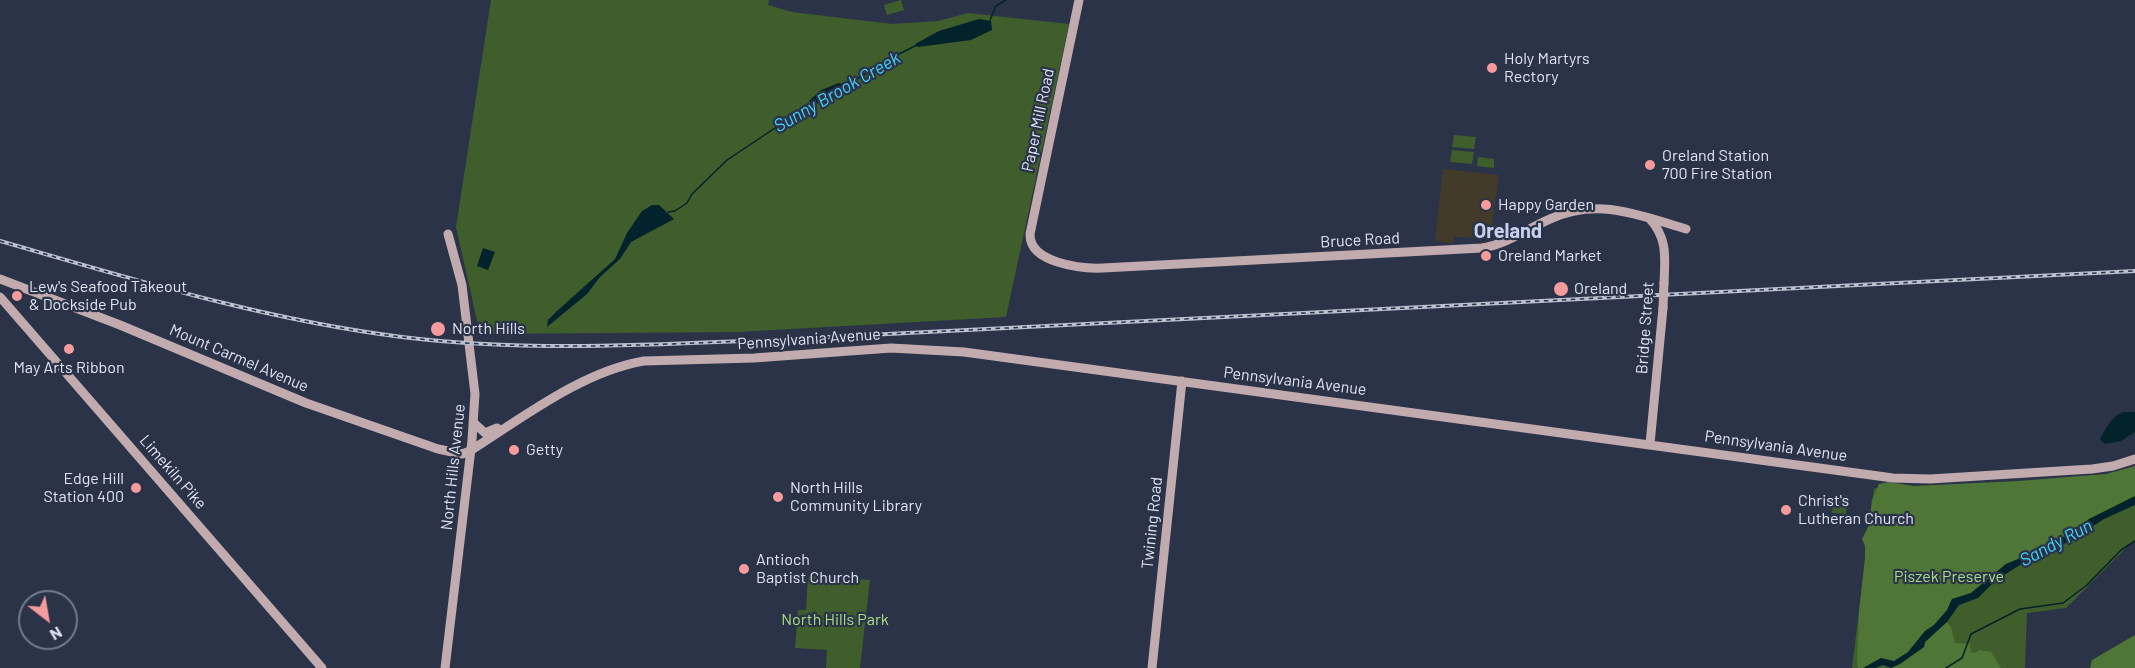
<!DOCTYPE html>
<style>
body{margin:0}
#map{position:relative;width:2135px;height:668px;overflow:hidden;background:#2b3349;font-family:Barlow,sans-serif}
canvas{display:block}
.north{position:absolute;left:18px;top:590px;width:60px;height:60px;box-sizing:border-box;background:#2b3349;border:2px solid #737a8d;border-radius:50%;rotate:149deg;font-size:16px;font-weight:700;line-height:24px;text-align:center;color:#dee4f2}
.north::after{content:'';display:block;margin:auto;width:21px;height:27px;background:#f59b9c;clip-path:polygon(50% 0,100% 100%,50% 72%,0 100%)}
</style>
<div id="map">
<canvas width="2135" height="668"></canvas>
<div class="north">N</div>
</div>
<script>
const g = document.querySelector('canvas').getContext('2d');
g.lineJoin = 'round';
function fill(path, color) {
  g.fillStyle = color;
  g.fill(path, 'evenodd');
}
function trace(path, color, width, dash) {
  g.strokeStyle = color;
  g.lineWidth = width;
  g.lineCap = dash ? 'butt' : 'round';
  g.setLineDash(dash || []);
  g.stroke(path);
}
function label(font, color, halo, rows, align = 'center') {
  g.font = font + ' Barlow,sans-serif';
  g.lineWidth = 4.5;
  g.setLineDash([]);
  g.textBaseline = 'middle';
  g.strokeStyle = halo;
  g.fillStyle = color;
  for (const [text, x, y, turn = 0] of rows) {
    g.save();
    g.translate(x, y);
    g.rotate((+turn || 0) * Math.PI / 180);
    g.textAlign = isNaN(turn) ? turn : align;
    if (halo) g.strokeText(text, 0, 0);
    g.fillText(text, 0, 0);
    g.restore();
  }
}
fill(new Path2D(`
 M1443,169l56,6 -9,63 -36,-1 -1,6 -18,-2z`), '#423b2a');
fill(new Path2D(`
 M491,0h278l-1,5 24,7 100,12 46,-3 30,-8 101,11 -63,293 -268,15 -258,2 -24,-107z
 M901,0l3,10 -17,5 -3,-10z
 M1454,135l22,2 -2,12 -22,-2z
 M1452,150l22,2 -2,12 -22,-2z
 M1478,157l16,2v9l-17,-2z
 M2135,469v73l-6,3 -63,63 -39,5 -2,55h-173l22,-180 18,2 200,-10z
 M1834,494l14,2 -2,18 -14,-1z
 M808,576l62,4 -10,88h-34l1,-18 -32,-2 3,-38h8z`), '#3f5e2b');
fill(new Path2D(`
 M2135,466v30l-46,23 -20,16 -23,9 -9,7 -31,13 -35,29 -19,6 -5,11 -13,15 -9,6 -17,21 -12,9h-6l-9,-3 -18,10h-4l-2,-3 2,-53 6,-54v-12l-3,-7 7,-14 3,-25 7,-16 9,-2 26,4 104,-5 88,-7z
 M1947,622l4,5 4,16 15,1 1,8 3,1 6,-3 11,2 10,16h-110l32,-20 2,-6z
 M2135,635v33h-45l2,-8z`), '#4f7636');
fill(new Path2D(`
 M979,19l12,2 1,9 -21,10 -53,7 -3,-3 24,-13z
 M839,83l7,2v3c-9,9 -21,15 -34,16l-3,-3 12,-11z
 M652,205h7l15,14 -43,23 -11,17 -20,18 -13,17 -40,33 1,-7 9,-9 58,-52 12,-26 15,-22z
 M483,248l12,4 -7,18 -11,-4z
 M2123,412h12v20l-14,9 -16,3 -5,-5c6,-11 12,-23 23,-27z
 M2135,496v9l-31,14 -31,20 -33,18 -20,8 -24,15 -18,18 -19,7 -12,17 -22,20 -1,5 -24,17 -9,4 -8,-3 -8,3h-12l18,-10 13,3 14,-9 17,-21 9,-6 13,-15 5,-11 19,-6 35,-29 31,-13 13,-9 19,-7 20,-16z`), '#02232c');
trace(new Path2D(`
 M990,20l6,-14 10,-6
 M846,86l41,-26 30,-15
 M668,212l7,-1 12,-8 5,-9 35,-34 84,-56
 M1946,668l16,-10 9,-24 49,-25 43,-6 24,-18 34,-35 14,-9`), '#02232c', 1.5);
trace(new Path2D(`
 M1079,0l-49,234c-1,29 52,35 73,34l379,-20c25,-4 45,-19 68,-29 48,-22 89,-4 136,10
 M1649,218c19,20 16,40 15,65
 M0,279l120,46 186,78 132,46 24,5 8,-3c52,-33 113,-80 174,-90l110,-3 137,-10 73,4 929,126 37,1 162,-10 21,-3 22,-7
 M0,297l322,371
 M474,423l11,10 12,-5
 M1650,444l13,-136
 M445,668l27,-228 3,-46 -13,-109 -14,-51
 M1152,668l30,-287`), '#c2abae', 9);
const rail = new Path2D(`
 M0,241c132,38 265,79 402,96 122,15 244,8 367,3l1366,-69`);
trace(rail, '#bac1d0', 4);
trace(rail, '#2b3349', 1.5, [4.5]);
trace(new Path2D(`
 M1663,308l1,-25`), '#c2abae', 9);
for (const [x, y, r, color] of [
 [1492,68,6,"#f59b9c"],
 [1650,165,6,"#f59b9c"],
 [1486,205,6,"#f59b9c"],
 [1486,256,6,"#f59b9c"],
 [1561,289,8,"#f59b9c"],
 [17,296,6,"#f59b9c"],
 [438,329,8,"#f59b9c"],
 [69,349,6,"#f59b9c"],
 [514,450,6,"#f59b9c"],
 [136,488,6,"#f59b9c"],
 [778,497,6,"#f59b9c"],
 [1786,510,6,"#f59b9c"],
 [744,569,6,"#f59b9c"]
]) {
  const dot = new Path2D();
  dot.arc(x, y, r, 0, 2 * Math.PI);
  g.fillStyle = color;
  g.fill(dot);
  trace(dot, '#2b3349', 2);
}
label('16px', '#dee4f2', '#2b3349', [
 ["Holy Martyrs",1504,59],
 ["Rectory",1504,77],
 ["Oreland Station",1662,156],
 ["700 Fire Station",1662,174],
 ["Happy Garden",1498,205],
 ["Oreland Market",1498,256],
 ["Lew's Seafood Takeout",29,287],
 ["& Dockside Pub",29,305],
 ["Oreland",1574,289],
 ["North Hills",452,329],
 ["May Arts Ribbon",69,368,"center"],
 ["Getty",526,450],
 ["Edge Hill",124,479,"right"],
 ["Station 400",124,497,"right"],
 ["North Hills",790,488],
 ["Community Library",790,506],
 ["Christ's",1798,501],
 ["Lutheran Church",1798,519],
 ["Antioch",756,560],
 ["Baptist Church",756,578]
], 'left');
label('16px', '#dee4f2', '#2b3349', [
 ["Paper Mill Road",1038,120,-78],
 ["Bruce Road",1360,240,-3],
 ["Bridge Street",1645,328,-86],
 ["Pennsylvania Avenue",809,339,-4],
 ["Mount Carmel Avenue",239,358,23],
 ["Pennsylvania Avenue",1295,381,7],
 ["Pennsylvania Avenue",1776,446,8],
 ["North Hills Avenue",453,467,-84],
 ["Limekiln Pike",173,472,49],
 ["Twining Road",1152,523,-84]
]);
label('16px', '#a7df84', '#2b3349', [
 ["Piszek Preserve",1949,577],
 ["North Hills Park",835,620]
]);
label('italic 18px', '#40d4fc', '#2b3349', [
 ["Sunny Brook Creek",837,92,-30],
 ["Sandy Run",2056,543,-28]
]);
label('bold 20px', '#c7d1ed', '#2b3349', [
 ["Oreland",1508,231]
]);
</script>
